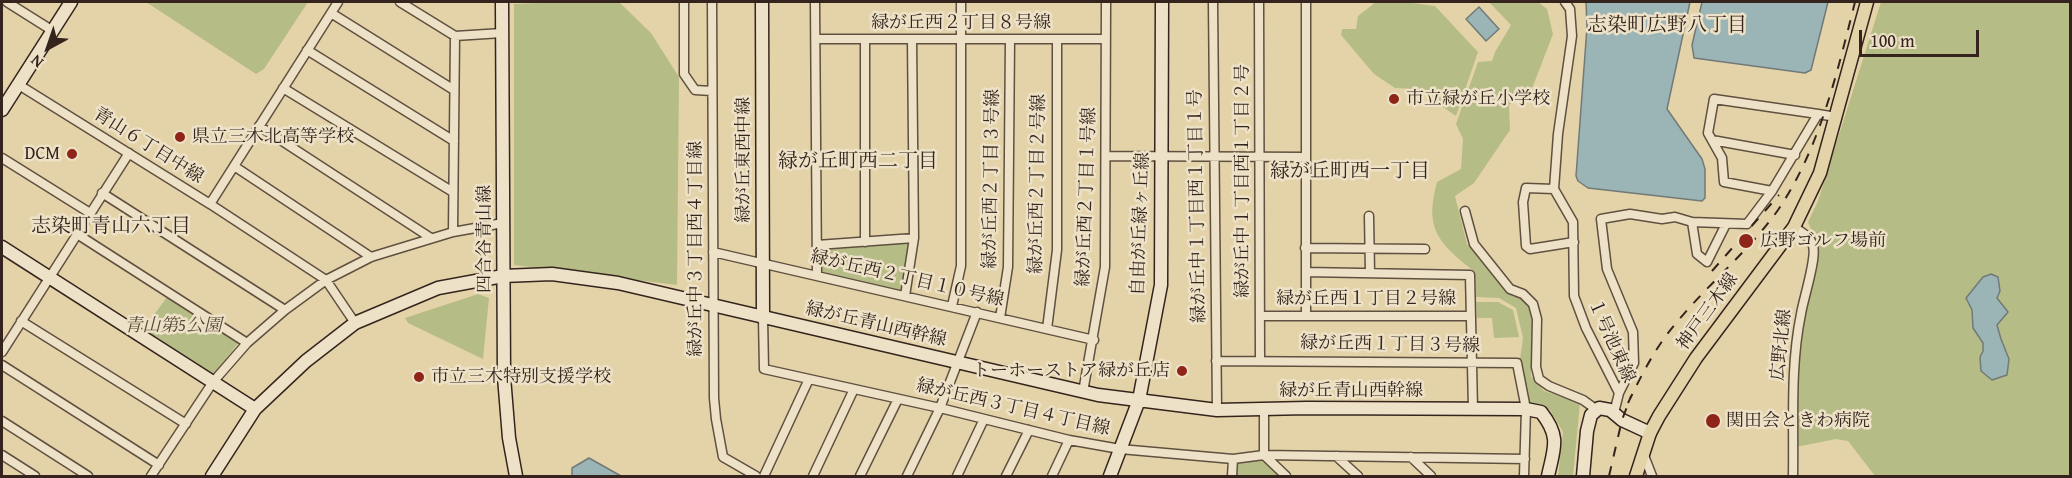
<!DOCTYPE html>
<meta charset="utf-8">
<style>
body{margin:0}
#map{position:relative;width:2072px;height:478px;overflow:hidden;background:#e4d3a9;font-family:"Gentium Book Plus",serif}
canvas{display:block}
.frame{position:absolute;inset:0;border:3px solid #34241d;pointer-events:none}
.north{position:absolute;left:18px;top:18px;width:60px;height:60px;-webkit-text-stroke:4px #ede2c7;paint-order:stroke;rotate:220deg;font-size:16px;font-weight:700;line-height:24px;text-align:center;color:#34241d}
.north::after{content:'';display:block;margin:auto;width:21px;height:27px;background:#34241d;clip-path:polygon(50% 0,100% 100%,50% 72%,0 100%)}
.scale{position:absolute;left:1859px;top:30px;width:120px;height:27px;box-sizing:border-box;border:3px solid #34241d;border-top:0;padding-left:8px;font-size:18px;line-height:21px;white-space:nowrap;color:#34241d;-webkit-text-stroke:4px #ede2c7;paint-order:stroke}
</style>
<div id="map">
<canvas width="2072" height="478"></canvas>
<div class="frame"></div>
<div class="north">N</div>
<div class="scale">100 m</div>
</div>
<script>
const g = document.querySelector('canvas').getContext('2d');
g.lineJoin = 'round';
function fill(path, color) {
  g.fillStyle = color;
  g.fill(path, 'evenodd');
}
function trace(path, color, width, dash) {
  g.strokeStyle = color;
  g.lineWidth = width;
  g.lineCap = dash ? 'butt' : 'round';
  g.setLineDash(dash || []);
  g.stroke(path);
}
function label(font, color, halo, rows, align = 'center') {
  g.font = font + ' "Gentium Book Plus","Noto Serif JP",serif';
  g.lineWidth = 5;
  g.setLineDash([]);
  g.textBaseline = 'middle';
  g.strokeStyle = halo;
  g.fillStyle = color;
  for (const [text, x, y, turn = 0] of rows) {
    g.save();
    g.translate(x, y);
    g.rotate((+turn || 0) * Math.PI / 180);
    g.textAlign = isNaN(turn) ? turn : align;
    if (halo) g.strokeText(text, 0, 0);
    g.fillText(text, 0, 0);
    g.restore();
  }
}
fill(new Path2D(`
 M146,2h162l-44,67 -8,5z
 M565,2h54l32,31 28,44 -2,208 -163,-20v-261z
 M1376,2h28l31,4 43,46 -22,64 -39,-27 -22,-1 -21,-14 -33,-39 1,-6h14l2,-13z
 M1489,2h49l9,7 6,25 -20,52 -24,19 1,25 -36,53 -19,13 12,48 39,48 17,8 6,8 4,18 -2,50 13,15 36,12 -7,73h-15l5,-44 -13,-22 -20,-4 -10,-47 3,-21 -7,-30 -17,-10 -23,-1 -1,-25c-37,-29 -51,-43 -38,-90l24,-13 2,-30 -7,-15 22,-62 14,-1 3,-9 16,-27z
 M1881,2h189v474h-195l-27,-35 -12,-2 -40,8 1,-92 21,-108 -10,-25 10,-21z
 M906,241l4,3 -6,45 -3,2 -79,-18 -1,-2 -2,-22z
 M478,294l11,4 -6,61 -75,-36 -3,-5z
 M167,297l71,46 -26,34 -70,-46z
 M1476,302h22l15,8 6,27 -25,1 -2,-20h-15z
 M1264,455l22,21h-54l1,-17z`), '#b6bc86');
const water = new Path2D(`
 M1586,2h104l-23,107 35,50 3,10v29l-3,3 -114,-13 -10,-7 -2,-5 11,-149z
 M1702,2h126l-17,68 -6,3 -111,-15 -2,-13z
 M1479,7l20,22 -13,12 -20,-22z
 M1991,274l7,3 2,14 -3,7 11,14 -11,13 4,14 8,20 -2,16 -15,5 -11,-9 -1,-14 3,-6v-8l-10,-15 -1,-18 -6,-12 17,-21z
 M589,458l32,18h-49v-8z`);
fill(water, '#9bb4b5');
trace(water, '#727a78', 1.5);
const street = new Path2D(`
 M7,2l46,29
 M400,2l55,34 47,-3
 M684,2v72l11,16 17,1
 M712,2l2,396 2,21 7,38 33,19
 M815,2l2,273
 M1213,2l4,408
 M1259,2l1,358
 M1306,2v313
 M1565,2l5,7 2,27 -14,98 -4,55 19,33 1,74 12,32 33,65 -5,20
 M331,13l123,77
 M816,39h290
 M307,50l147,91
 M19,85l191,119 128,-202
 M283,88l170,104
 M259,126l172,112
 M1712,140l83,15
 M1106,156l199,1
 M2,158l88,55
 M234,166l137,91
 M1554,189l-28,-1 -3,14 3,44 4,3 44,-7
 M1772,191l-48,-9 -2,-24 -14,-25 6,-34 104,15
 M102,193l183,117
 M210,204l116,76 29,43
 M1465,211l9,33 36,45 13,5 10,10 4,15 -1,48 3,12 10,7 34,14 14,10
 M1369,216l1,57
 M1692,222l5,32 10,8 19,-38
 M453,232l2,-196
 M77,234l170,109
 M865,242v-203
 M817,245l97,-7
 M1305,248l120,1
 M713,252l381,88
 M1306,272l164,3 3,134
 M905,296l9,-58 -2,-199
 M952,306l9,-40v-264
 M1260,316h211
 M763,318l1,51 176,39 129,32 51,9 113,10 31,-4 261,4
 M1000,318l8,-51 2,-228
 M21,321l165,103
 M1047,329l10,-79v-211
 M2,352l127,-199
 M1216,361l301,2 9,46 -2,67
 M2,365l157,100
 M1083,392l22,-125 1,-265
 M1619,393l15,-30 -1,-31 -26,-63 -6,-50 29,-5 32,5 13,-2 17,5 55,2 25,-33 46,-77 18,3
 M1264,409v46l22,21
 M2,421l86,55
 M1643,453l9,23
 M2,455l33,21
 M1336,456l22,20
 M1411,457l20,19
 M151,476l62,-94 34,-39 38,-33 41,-30 45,-23 82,-25 50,-9
 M764,476l45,-97
 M813,476l41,-87
 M860,476l38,-77
 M907,476l33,-68 37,-96
 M957,476l27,-57
 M1006,476l23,-46
 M1052,476l17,-36
 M1232,476l1,-17
 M1793,476c1,-53 -3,-109 8,-162 2,-14 16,-56 12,-68 -2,-9 -12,-14 -19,-19`);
const secondary = new Path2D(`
 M502,2l2,375 5,61 7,38
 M762,2l1,316
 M2,110l69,-108
 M2,247l253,162
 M212,476l43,-67 51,-48 49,-38 83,-35 65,-12 49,-2 66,9 480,112 119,15 90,-2 219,1 15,3c20,25 13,36 7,64
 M1110,476l29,-76 22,-115 1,-283
 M1583,476l4,-45 4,-16 8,-7 11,2 12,10 28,13`);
const primary = new Path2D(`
 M1636,476l14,-43 9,-17 37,-58 98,-131 26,-54 47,-171`);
trace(street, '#605040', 11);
trace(secondary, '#34241d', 15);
trace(primary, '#34241d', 15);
trace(street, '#ede2c7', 8);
trace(secondary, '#ede2c7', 12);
trace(primary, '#e4d3a9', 12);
trace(new Path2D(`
 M1712,271l67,-76
 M1628,403c14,-29 28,-57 49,-81 32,-39 72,-71 101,-112 42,-62 59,-137 77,-208
 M1609,476l13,-56 9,-24`), '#34241d', 2, [10, 10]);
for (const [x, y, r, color] of [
 [1394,99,6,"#8f2418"],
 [180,137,6,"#8f2418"],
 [72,154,6,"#8f2418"],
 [1746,241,8,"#8f2418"],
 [1182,371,6,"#8f2418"],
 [419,377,6,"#8f2418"],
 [1713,421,8,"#8f2418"]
]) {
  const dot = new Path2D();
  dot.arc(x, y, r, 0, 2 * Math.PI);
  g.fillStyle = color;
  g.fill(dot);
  trace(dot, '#ede2c7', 2);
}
label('18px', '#34241d', '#ede2c7', [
 ["緑が丘西２丁目８号線",961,23],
 ["青山６丁目中線",148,146,32],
 ["緑が丘東西中線",744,160,-90],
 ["緑が丘西２丁目３号線",992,179,-89],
 ["緑が丘中１丁目西１丁目２号",1243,181,-90],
 ["緑が丘西２丁目２号線",1038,184,-89],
 ["緑が丘西２丁目１号線",1087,197,-88],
 ["緑が丘中１丁目西１丁目１号",1198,206,-91],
 ["自由が丘緑ヶ丘線",1141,224,-88],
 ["四合谷青山線",485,239,-90],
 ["緑が丘中３丁目西４丁目線",696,249,-90],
 ["緑が丘西２丁目１０号線",907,279,13],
 ["緑が丘西１丁目２号線",1366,299],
 ["神戸三木線",1708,312,-54],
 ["緑が丘青山西幹線",876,325,13],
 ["１号池東線",1611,341,66],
 ["緑が丘西１丁目３号線",1390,345,1],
 ["広野北線",1782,345,-84],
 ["緑が丘青山西幹線",1351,391],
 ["緑が丘西３丁目４丁目線",1013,408,13]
]);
label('18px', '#34241d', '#ede2c7', [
 ["市立緑が丘小学校",1406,99],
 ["県立三木北高等学校",192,137],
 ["DCM",60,154,"right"],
 ["広野ゴルフ場前",1760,241],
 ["トーホーストア緑が丘店",1170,371,"right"],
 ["市立三木特別支援学校",431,377],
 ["関田会ときわ病院",1726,421]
], 'left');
label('italic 18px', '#544a37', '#ede2c7', [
 ["青山第5公園",173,326]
]);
label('20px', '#34241d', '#ede2c7', [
 ["志染町広野八丁目",1667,26],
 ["緑が丘町西二丁目",858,162],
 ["緑が丘町西一丁目",1350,172],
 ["志染町青山六丁目",111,227]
]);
</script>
